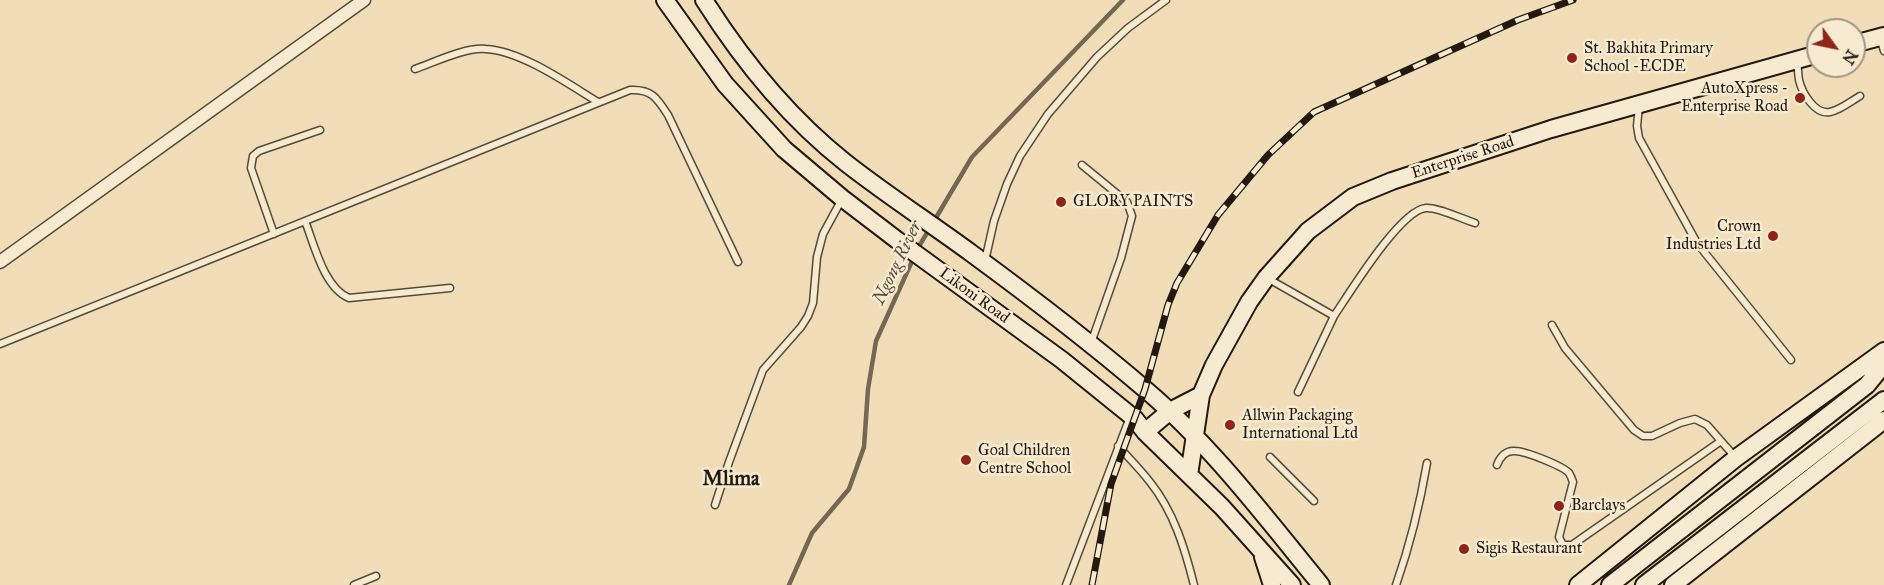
<!DOCTYPE html>
<style>
body{margin:0}
#map{position:relative;width:1884px;height:585px;overflow:hidden;background:#f1deb8;font-family:"IM FELL Great Primer",serif}
canvas{display:block}
.north{position:absolute;left:1806px;top:18px;width:60px;height:60px;box-sizing:border-box;background:#f6ead1;border:2px solid #a19784;border-radius:50%;rotate:123deg;font-size:16px;font-weight:700;line-height:24px;text-align:center;color:#221a10}
.north::after{content:'';display:block;margin:auto;width:21px;height:27px;background:#8f2418;clip-path:polygon(50% 0,100% 100%,50% 72%,0 100%)}
</style>
<div id="map">
<canvas width="1884" height="585"></canvas>
<div class="north">N</div>
</div>
<script>
const g = document.querySelector('canvas').getContext('2d');
g.lineJoin = 'round';
function trace(path, color, width, dash) {
  g.strokeStyle = color;
  g.lineWidth = width;
  g.lineCap = dash ? 'butt' : 'round';
  g.setLineDash(dash || []);
  g.stroke(path);
}
function label(font, color, halo, rows, align = 'center') {
  g.font = font + ' "IM FELL Great Primer",serif';
  g.lineWidth = 5;
  g.setLineDash([]);
  g.textBaseline = 'middle';
  g.strokeStyle = halo;
  g.fillStyle = color;
  for (const [text, x, y, turn = 0] of rows) {
    g.save();
    g.translate(x, y);
    g.rotate((+turn || 0) * Math.PI / 180);
    g.textAlign = isNaN(turn) ? turn : align;
    if (halo) g.strokeText(text, 0, 0);
    g.fillText(text, 0, 0);
    g.restore();
  }
}
trace(new Path2D(`
 M789,585l23,-52 37,-44 15,-42 4,-58 8,-48 42,-93 54,-91 151,-157`), '#746753', 4.5);
const service = new Path2D(`
 M1880,37l4,14
 M1797,61c1,6 1,13 2,19 3,13 16,35 31,32 11,-2 21,-11 30,-16
 M415,69c20,-7 50,-22 71,-20 36,2 82,35 112,53
 M1639,106l-2,20 2,12 58,105 94,117
 M1082,165l45,37 5,14 -11,42 -30,85
 M305,221c9,23 19,67 44,77l101,-10
 M274,234l-23,-66 2,-12 6,-5 61,-21
 M985,261l9,-40 13,-37 13,-28 28,-42 49,-57 31,-29 38,-28
 M1267,278l67,38c15,-22 66,-106 92,-108 12,-1 36,11 49,15
 M1552,325l13,23 69,82 9,6h9l28,-13 15,-4 12,6 29,33
 M0,344l630,-254c22,-1 27,8 38,25l70,147
 M1298,392l36,-76
 M1118,446c11,12 22,23 32,36 24,30 35,67 44,103
 M1270,457l44,44
 M1497,465c3,-8 9,-15 18,-14 10,0 48,15 54,22 2,3 3,6 4,9l-14,55 4,8h9l149,-104
 M715,505l14,-43 34,-92 38,-43 7,-11 5,-13 4,-46 6,-23 19,-35
 M354,585l22,-9
 M1066,585l64,-168
 M1396,585c14,-40 24,-81 31,-122`);
const minor = new Path2D(`
 M0,262l364,-262`);
const secondary = new Path2D(`
 M665,0l60,84 59,65 58,49 55,42 165,120 73,59 10,13 77,75 70,78
 M704,0c38,60 86,119 142,163 41,32 84,60 125,90 60,44 119,89 175,137 66,56 120,128 175,195
 M1854,44l30,-8
 M1201,395l13,-30 35,-63 17,-24 42,-47 45,-34 39,-16 159,-52 267,-75
 M1145,432l25,-21 31,-16 -12,80
 M1263,557l9,28
 M1578,585l158,-127 148,-107
 M1610,585l257,-200 17,-21
 M1644,585l240,-185
 M1673,585l211,-165`);
trace(service, '#564b3a', 9);
trace(minor, '#564b3a', 15);
trace(secondary, '#221a10', 20);
trace(service, '#f6ead1', 6);
trace(minor, '#f6ead1', 12);
trace(secondary, '#f6ead1', 16);
const rail = new Path2D(`
 M1092,585l19,-101 34,-95 23,-84 9,-22 41,-68 50,-60 46,-43 204,-92 55,-20`);
trace(rail, '#221a10', 7);
trace(rail, '#f6ead1', 4.5, [14]);
for (const [x, y, r, color] of [
 [1572,58,6,"#8f2418"],
 [1800,98,6,"#8f2418"],
 [1061,202,6,"#8f2418"],
 [1773,236,6,"#8f2418"],
 [1230,425,6,"#8f2418"],
 [966,460,6,"#8f2418"],
 [1559,506,6,"#8f2418"],
 [1464,549,6,"#8f2418"]
]) {
  const dot = new Path2D();
  dot.arc(x, y, r, 0, 2 * Math.PI);
  g.fillStyle = color;
  g.fill(dot);
  trace(dot, '#f6ead1', 2);
}
label('16px', '#221a10', '#f6ead1', [
 ["St. Bakhita Primary",1584,49],
 ["School -ECDE",1584,67],
 ["AutoXpress -",1788,89,"right"],
 ["Enterprise Road",1788,107,"right"],
 ["GLORY PAINTS",1073,202],
 ["Crown",1761,227,"right"],
 ["Industries Ltd",1761,245,"right"],
 ["Allwin Packaging",1242,416],
 ["International Ltd",1242,434],
 ["Goal Children",978,451],
 ["Centre School",978,469],
 ["Barclays",1571,506],
 ["Sigis Restaurant",1476,549]
], 'left');
label('16px', '#221a10', '#f6ead1', [
 ["Enterprise Road",1463,158,-18],
 ["Likoni Road",974,296,36]
]);
label('italic 18px', '#594e3c', '#f6ead1', [
 ["Ngong River",898,263,-64]
]);
label('bold 20px', '#221a10', '#f6ead1', [
 ["Mlima",731,480]
]);
</script>
